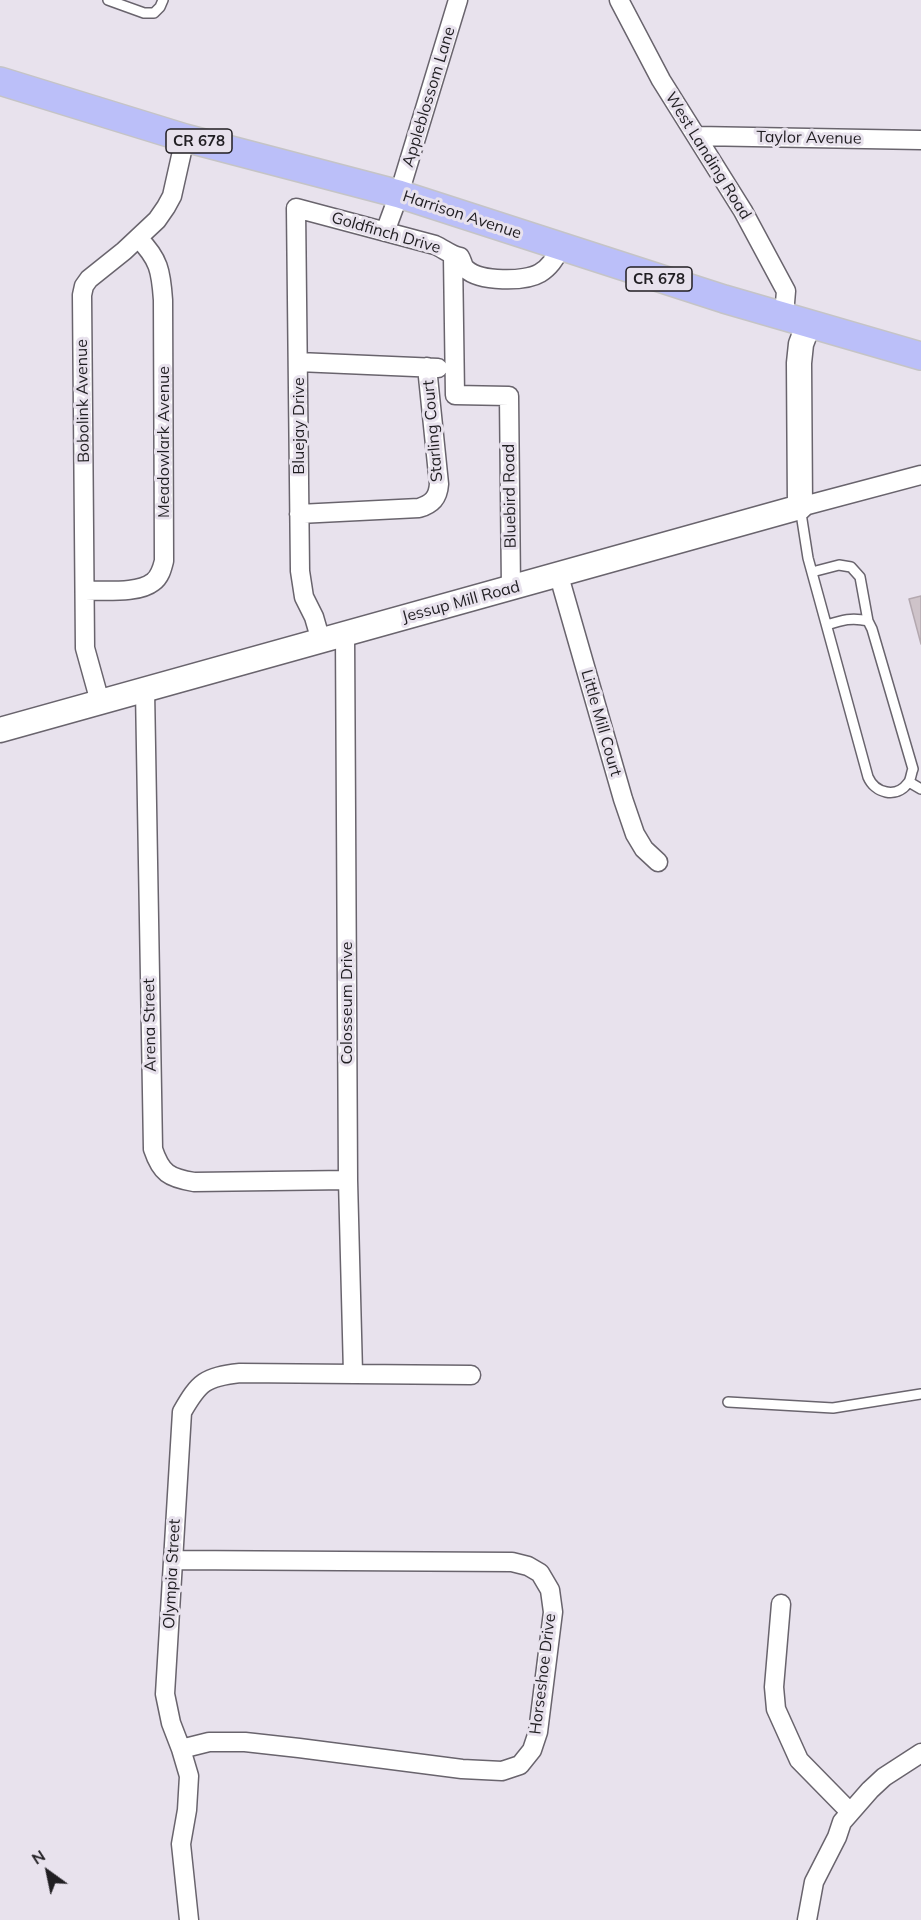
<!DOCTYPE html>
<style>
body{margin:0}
#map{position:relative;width:921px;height:1920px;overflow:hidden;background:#e8e2ed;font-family:Mulish,sans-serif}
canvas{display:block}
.north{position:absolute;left:18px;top:1842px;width:60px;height:60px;-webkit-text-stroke:4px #e8e2ed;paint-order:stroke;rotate:327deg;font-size:16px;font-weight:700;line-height:24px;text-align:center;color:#201e22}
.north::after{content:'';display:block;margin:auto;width:21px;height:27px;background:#201e22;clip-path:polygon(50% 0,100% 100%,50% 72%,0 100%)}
</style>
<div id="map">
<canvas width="921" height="1920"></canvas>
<div class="north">N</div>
</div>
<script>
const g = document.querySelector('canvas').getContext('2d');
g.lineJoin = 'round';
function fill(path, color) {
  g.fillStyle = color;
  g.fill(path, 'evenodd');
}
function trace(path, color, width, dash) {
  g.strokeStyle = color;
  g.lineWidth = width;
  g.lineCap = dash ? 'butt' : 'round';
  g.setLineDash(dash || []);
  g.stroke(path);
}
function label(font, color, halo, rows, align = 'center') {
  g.font = font + ' Mulish,sans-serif';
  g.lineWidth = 6;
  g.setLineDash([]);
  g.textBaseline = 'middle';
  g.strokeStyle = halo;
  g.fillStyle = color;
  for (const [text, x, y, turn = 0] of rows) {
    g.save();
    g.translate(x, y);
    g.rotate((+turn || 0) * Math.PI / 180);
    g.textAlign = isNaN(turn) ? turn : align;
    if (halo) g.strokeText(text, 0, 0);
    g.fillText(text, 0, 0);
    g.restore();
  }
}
const building = new Path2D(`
 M921,596v48l-12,-45z`);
fill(building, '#cec3c9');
trace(building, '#b3a8af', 1.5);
const lane = new Path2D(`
 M108,0l36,13h10l6,-6 3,-7
 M800,507l8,51 60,219c7,16 28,22 40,6 3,-3 3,-10 5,-14l-41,-140 -4,-8c-16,-4 -26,-1 -41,4
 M812,572l27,-7 12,2 9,10 8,44
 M909,782l12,7
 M728,1402l105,6 88,-14`);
const street = new Path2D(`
 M619,0l42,80 82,131 43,80 -2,24
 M697,136l224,4
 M385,232l14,-38 59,-194
 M453,256l2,139 54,1 2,193
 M298,362l140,6
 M800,507l121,-32
 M299,514l120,-6c13,-4 19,-10 20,-24l-12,-117
 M559,576l64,223 12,35 9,15 14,13
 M85,591c19,-1 53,3 68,-9 7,-5 9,-13 11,-21l-1,-261c-2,-29 -4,-41 -25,-62
 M345,634l3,546 5,193
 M321,641l-7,-24 -10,-20 -4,-26 -4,-363 139,37c9,4 17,11 25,12 2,3 3,10 6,12 14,13 59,13 74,4 10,-6 15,-15 21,-25
 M145,690l8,459c8,24 16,29 41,33l154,-2
 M100,702l-15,-54 -3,-353 2,-9 5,-7 35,-28 33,-31 9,-13 6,-11 13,-58
 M173,1560l339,2 16,4 12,7 10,17 3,22 -15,120 -6,18 -12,15 -18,6 -40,-2 -163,-21 -54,-6h-36l-28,7
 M781,1604l-7,83 2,22 23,51 51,52
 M189,1920l-8,-76 6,-34 2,-34 -8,-27 -10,-26 -6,-29 17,-282c17,-30 23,-35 58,-39l231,2
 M807,1920l7,-38 23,-45 5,-15 28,-32 14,-13 37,-24`);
const secondary = new Path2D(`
 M0,730l800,-223 -1,-144 2,-19 8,-21`);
const primary = new Path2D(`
 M0,81l185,57 214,56 325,105 197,57`);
trace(lane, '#69646d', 12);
trace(street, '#69646d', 21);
trace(secondary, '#69646d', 27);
trace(primary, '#c5c4c6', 30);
trace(lane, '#fff', 9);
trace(street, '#fff', 18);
trace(secondary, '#fff', 24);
trace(primary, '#bbbff9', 27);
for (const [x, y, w] of [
 [199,141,66],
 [659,279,66]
]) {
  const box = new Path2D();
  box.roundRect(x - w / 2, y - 12, w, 24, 4.5);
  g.fillStyle = '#e8e2ed';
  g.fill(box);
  trace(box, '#201e22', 1.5);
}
label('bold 15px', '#201e22', null, [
 ["CR 678",199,141],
 ["CR 678",659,279]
]);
label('16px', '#201e22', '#e8e2ed', [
 ["Appleblossom Lane",429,97,-73],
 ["Taylor Avenue",809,138,1],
 ["West Landing Road",708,156,58],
 ["Harrison Avenue",462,215,18],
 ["Goldfinch Drive",386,233,16],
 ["Bobolink Avenue",83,401,-91],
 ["Bluejay Drive",299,426,-90],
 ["Starling Court",433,431,-95],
 ["Meadowlark Avenue",164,442,-90],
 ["Bluebird Road",510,496,-91],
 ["Jessup Mill Road",461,602,-15],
 ["Little Mill Court",601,723,74],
 ["Colosseum Drive",347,1003,-90],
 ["Arena Street",150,1025,-91],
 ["Olympia Street",172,1574,-87],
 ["Horseshoe Drive",543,1674,-83]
]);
</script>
